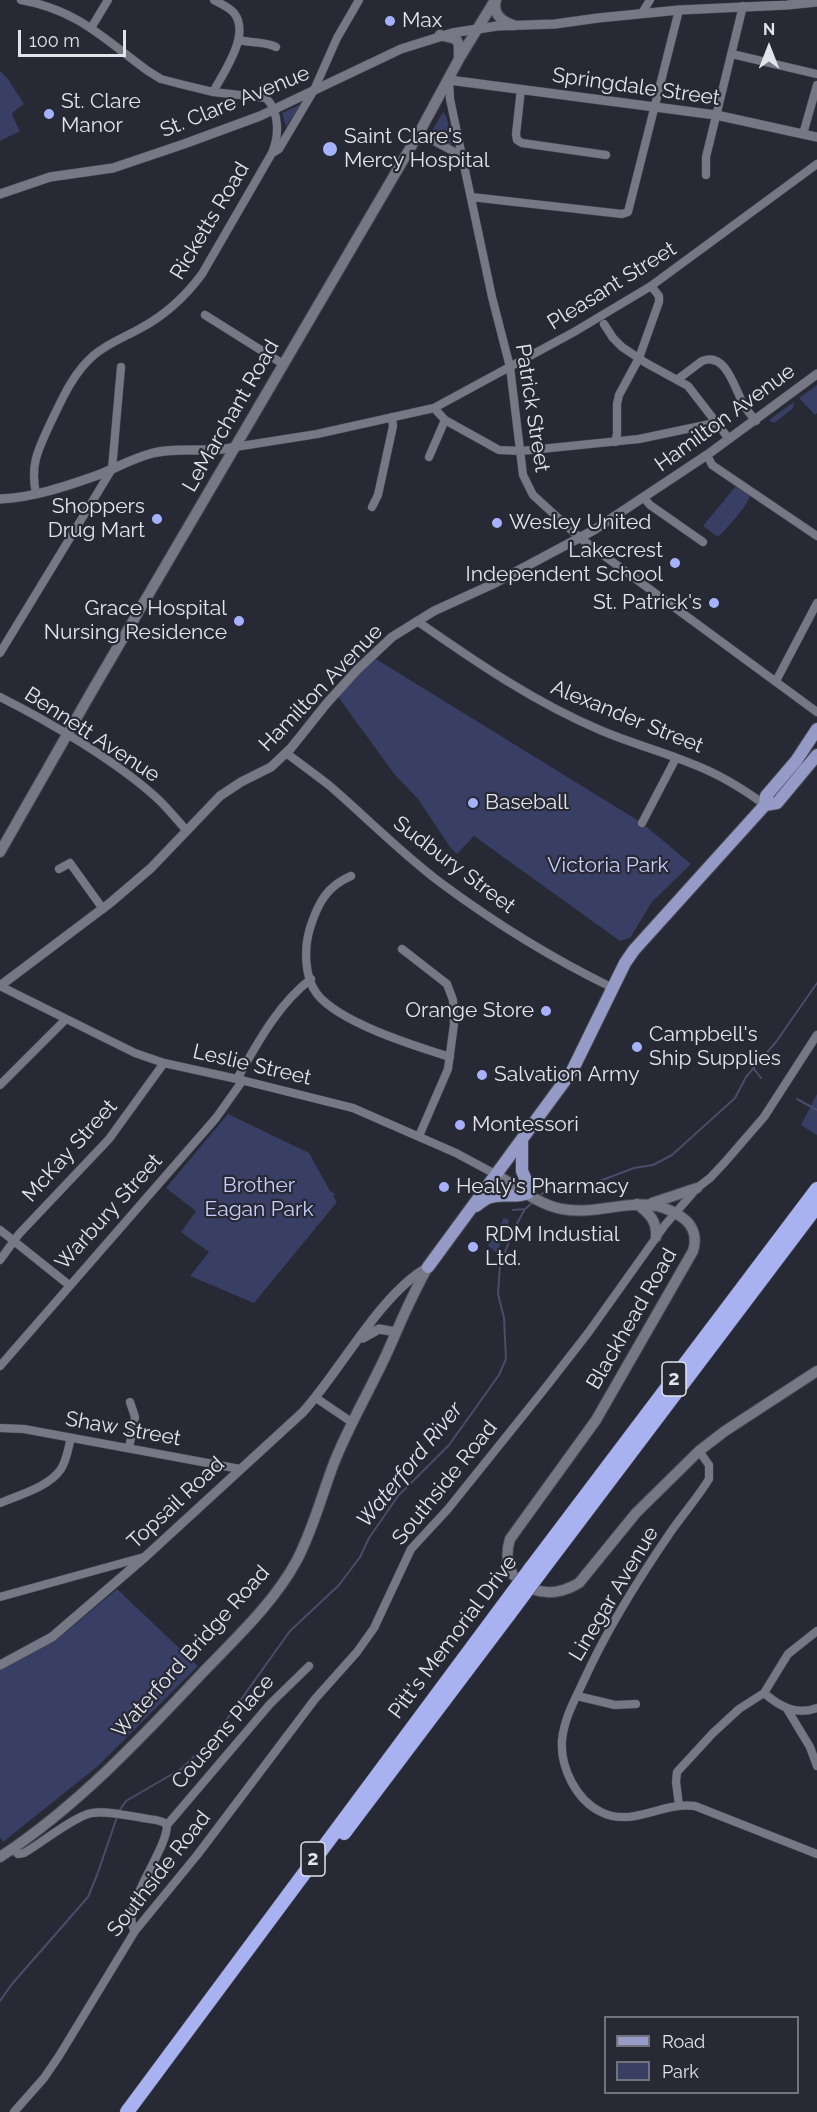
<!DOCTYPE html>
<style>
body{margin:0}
#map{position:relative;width:817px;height:2112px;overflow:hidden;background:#272934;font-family:Raleway,sans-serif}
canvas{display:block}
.legend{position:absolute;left:604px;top:2016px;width:195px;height:78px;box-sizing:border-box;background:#272934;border:2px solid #72737d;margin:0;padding:8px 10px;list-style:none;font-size:18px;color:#e2e3eb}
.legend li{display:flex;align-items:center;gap:12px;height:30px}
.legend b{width:30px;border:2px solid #72737d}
.north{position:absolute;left:739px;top:18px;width:60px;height:60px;-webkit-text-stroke:4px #272934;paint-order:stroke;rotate:0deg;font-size:16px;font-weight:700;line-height:24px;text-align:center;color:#e2e3eb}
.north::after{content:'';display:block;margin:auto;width:21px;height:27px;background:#e2e3eb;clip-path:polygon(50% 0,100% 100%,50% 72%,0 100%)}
.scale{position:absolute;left:18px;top:30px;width:108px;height:27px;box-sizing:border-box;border:3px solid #e2e3eb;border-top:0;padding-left:8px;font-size:18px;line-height:21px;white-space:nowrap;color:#e2e3eb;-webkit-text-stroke:4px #272934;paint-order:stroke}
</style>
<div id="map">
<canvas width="817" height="2112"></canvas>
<ul class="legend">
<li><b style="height:8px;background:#959bc6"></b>Road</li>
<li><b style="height:16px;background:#393e65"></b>Park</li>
</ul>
<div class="north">N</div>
<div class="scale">100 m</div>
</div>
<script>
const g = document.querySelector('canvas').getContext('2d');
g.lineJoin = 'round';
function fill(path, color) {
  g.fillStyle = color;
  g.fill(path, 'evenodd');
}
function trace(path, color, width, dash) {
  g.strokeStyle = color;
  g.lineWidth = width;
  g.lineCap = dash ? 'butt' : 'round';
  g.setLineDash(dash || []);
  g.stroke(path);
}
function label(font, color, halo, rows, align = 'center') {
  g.font = font + ' Raleway,sans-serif';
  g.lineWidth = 4.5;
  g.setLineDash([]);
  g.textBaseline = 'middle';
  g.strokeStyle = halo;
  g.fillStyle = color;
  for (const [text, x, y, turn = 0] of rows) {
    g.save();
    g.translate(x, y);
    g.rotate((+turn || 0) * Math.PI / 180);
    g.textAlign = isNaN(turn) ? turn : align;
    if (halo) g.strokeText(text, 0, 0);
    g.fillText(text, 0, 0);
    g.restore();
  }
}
fill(new Path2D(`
 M0,71l8,8 16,25 -11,8 -1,3 8,16 -20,10z
 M301,104l-15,23 -4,-14z
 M443,112l4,6 5,29 -22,-13z
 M817,385v28l-2,2 -16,-17z
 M794,402l-1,6 -16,13 -4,2 -4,-3z
 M736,486l14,10c-5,13 -23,32 -32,41l-15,-11z
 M371,656l271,167 49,41 -39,38 -22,36 -10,3 -146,-105 -17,18 -7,-7 -32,-48 -23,-24 -59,-81z
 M817,1094v41l-16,-10z
 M228,1114l81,39 21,38 5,3 -2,2 4,6 -83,101 -64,-27 19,-24 -28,-20 15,-21 -30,-23z
 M504,1218l4,1 1,2 -12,32 -9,-7z
 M117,1589l81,77 -100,100 -95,76 -3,-5v-168l56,-29z`), '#393e65');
trace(new Path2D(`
 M754,1069l7,9
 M797,1099l20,11
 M538,1197l9,-7 15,-6 35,-2 37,-14 19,-3 19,-10 63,-57 11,-21 30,-35 41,-59
 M513,1210l12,-1
 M119,1811l7,-10 55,-32 24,-23 22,-27 63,-88 49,-46 21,-28 9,-19 29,-42 51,-51 50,-70 7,-16 -2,-41 -6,-24 2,-29 14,-36 11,-20 7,-6
 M0,2001l12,-17 76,-87 9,-22 20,-58`), '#4c4b69', 2);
const minor = new Path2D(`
 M21,0c57,10 83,39 127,71l13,8 19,5 33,8 53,6c14,14 13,39 6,55l-70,121c-17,23 -35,40 -61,54 -16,9 -33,15 -47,27 -21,18 -32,44 -44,69 -12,26 -20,40 -14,70
 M642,13l8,-13
 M91,28l17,-28
 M239,40c12,3 28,2 37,7
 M732,54l85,20
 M449,80l1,19 12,57 30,141 18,70 13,108 10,20 47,43 237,174
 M521,89l-5,45 1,6 5,3 84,12
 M213,92c11,-20 38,-58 21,-79 -5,-6 -13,-9 -20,-13
 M419,133l43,23
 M803,134l14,-49
 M274,152l5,-3 35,-59 23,-52 22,-38
 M706,175v-18l37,-151
 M471,197l151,17 6,-2 51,-202
 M205,315l78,49
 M604,324l9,14 9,9 24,16 42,23 41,53
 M678,379l24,-18c25,-10 33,30 42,44 3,6 8,11 12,16
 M434,408l11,12 54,30 22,1 118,-12 76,-16
 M615,442l2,-8v-30l2,-9 20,-37 20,-56v-6l-8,-10
 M235,447l82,-13 117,-26 140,-76 77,-46 166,-122
 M707,455l5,10 105,71
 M429,457l16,-37
 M644,498l6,7 53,37
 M372,507l6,-12 15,-69 -1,-9
 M417,621c59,41 117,81 183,109 30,13 61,21 90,33 27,10 52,25 75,42
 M0,653l112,-184 9,-102
 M776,681l41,-78
 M0,697c50,25 118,65 159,103 10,10 19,21 28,31
 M286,753c15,11 30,22 44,33 37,32 71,67 111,97 54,40 112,76 172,105
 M642,823l34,-65
 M59,869l11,-6 33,46
 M351,876c-24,10 -33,27 -41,52 -6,20 -6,49 7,66 23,29 98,52 133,63
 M402,949l45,35 6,16 1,24 -6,45 -29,67
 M0,986l135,67 29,10 73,16 116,29 103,45 41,22
 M237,1079c20,-35 41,-75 74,-100
 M0,1085l66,-66
 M0,1230l69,55
 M0,1260l19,-26 90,-95 55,-76
 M0,1366l216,-248 27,-38
 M316,1398l37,25
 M0,1428l24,1 216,40
 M129,1448l6,-31 -5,-15
 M699,1451l10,14v14c-11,18 -25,34 -37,51 -33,48 -64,97 -88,150 -9,19 -20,39 -22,60 -2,27 14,60 39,72 31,16 62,-11 94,-6l122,48
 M0,1503c19,-8 49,-16 61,-34 6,-9 7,-21 10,-31
 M0,1597l144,-40
 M764,1693c15,13 32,23 53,15
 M577,1696l38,9 21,-1
 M787,1709l23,38 7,19
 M679,1805l-3,-23 1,-10 36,-39 26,-24 25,-16 24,-39 29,-23
 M13,1849l5,5 6,-1c16,-9 52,-38 68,-40 17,-3 46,5 64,7l7,2 4,3
 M135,1931c-17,-22 32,-79 32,-106l103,-121 39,-38
 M14,2112l30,-34 15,-22 76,-125 63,-77 117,-155 42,-47 17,-24 37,-79 37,-40 98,-122 42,-54 77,-108 32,-37 13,-10 15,-16 39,-45 53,-82`);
const tertiary = new Path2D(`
 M449,80l267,35 101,22
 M0,194l50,-17 63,-9 71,-24 76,-28 141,-67 51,-16 45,-7 58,-2 43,-6 81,-8 108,-5 30,-3
 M0,499c32,-1 67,-13 98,-24 18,-7 35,-17 55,-22 27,-7 56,1 82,-6
 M0,986l110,-83 41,-35 69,-72 21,-14 30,-15 20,-19 36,-45 30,-33 35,-33 42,-26 59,-27 101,-54 113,-75 110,-81
 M363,1338l16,-9 17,3
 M0,1665l52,-28 93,-80 158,-145c38,-42 77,-118 125,-145`);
const secondary = new Path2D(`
 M496,0c-4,13 5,21 17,25
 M440,35l16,4 3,6v14
 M0,852l92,-161 327,-558 40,-74 36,-59
 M497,1175c20,12 42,30 65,34 43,8 83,-20 121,9 11,8 14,20 10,33l-97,169 -86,119c-4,13 -4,24 3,36
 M652,1203l45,-15
 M637,1204c13,10 20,17 19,33
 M532,1589c16,6 32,3 47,-6l57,-70 63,-62 26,-20 92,-60
 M0,1857c78,-51 143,-121 207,-189 32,-33 68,-67 90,-108 17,-33 24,-63 37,-97 15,-38 36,-73 53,-110 13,-29 25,-59 41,-86`);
const primary = new Path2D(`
 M765,805l1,-9 30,-35 21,-32
 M765,805l12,-2 40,-48
 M476,1206c4,-3 8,-6 12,-8 13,-6 27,1 40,-5l1,-6 -7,-16v-30
 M428,1267l144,-196 53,-108 9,-13 131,-145`);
const motorway = new Path2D(`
 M531,1568l286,-379
 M539,1574l278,-368
 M344,1833l166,-220
 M127,2112l375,-505`);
trace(minor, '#474851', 9);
trace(tertiary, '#474851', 10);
trace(secondary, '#474851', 12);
trace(primary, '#474851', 14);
trace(motorway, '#474851', 15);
trace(minor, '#767886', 8);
trace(tertiary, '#767886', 9);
trace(secondary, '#767886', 10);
trace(primary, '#959bc6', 12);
trace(motorway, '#a9b2f1', 14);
const motorwayBridge = new Path2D(`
 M502,1607l29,-39
 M510,1613l29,-39`);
trace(motorwayBridge, '#474851', 15, []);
trace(motorwayBridge, '#a9b2f1', 14);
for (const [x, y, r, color] of [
 [390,21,6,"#a6b1fc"],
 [49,114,6,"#a6b1fc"],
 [330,149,8,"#a6b1fc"],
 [157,519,6,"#a6b1fc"],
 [497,523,6,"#a6b1fc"],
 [675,563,6,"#a6b1fc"],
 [714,603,6,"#a6b1fc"],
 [239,621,6,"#a6b1fc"],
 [473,803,6,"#a6b1fc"],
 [546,1011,6,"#a6b1fc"],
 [637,1047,6,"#a6b1fc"],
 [482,1075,6,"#a6b1fc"],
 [460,1125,6,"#a6b1fc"],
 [444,1187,6,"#a6b1fc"],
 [473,1247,6,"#a6b1fc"]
]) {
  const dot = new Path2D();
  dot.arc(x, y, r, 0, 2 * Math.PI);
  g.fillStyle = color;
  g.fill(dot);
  trace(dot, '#272934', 2);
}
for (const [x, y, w] of [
 [674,1379,24],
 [313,1859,24]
]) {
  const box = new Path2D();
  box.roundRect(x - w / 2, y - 17, w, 34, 4.5);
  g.fillStyle = '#272934';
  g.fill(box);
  trace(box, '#e2e3eb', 1.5);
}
label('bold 20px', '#e2e3eb', null, [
 ["2",674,1379],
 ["2",313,1859]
]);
label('21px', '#e2e3eb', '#272934', [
 ["Max",402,21],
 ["St. Clare",61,102],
 ["Manor",61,126],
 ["Saint Clare's",344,137],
 ["Mercy Hospital",344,161],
 ["Shoppers",145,507,"right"],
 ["Drug Mart",145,531,"right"],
 ["Wesley United",509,523],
 ["Lakecrest",663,551,"right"],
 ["Independent School",663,575,"right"],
 ["St. Patrick's",702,603,"right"],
 ["Grace Hospital",227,609,"right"],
 ["Nursing Residence",227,633,"right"],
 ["Baseball",485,803],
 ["Orange Store",534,1011,"right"],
 ["Campbell's",649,1035],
 ["Ship Supplies",649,1059],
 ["Salvation Army",494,1075],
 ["Montessori",472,1125],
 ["Healy's Pharmacy",456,1187],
 ["RDM Industial",485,1235],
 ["Ltd.",485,1259]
], 'left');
label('21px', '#e2e3eb', '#272934', [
 ["Springdale Street",636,87,8],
 ["St. Clare Avenue",235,102,-22],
 ["Ricketts Road",210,221,-59],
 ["Pleasant Street",612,286,-32],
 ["Patrick Street",532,408,81],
 ["LeMarchant Road",231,416,-60],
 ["Hamilton Avenue",725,418,-36],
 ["Hamilton Avenue",321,688,-46],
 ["Alexander Street",627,717,22],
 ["Bennett Avenue",92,735,33],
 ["Sudbury Street",454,865,37],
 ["Leslie Street",252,1065,13],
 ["McKay Street",70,1151,-48],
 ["Warbury Street",109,1212,-48],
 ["Blackhead Road",632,1319,-60],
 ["Shaw Street",123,1429,10],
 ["Southside Road",445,1483,-51],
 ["Topsail Road",176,1503,-43],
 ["Linegar Avenue",614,1594,-59],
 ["Pitt's Memorial Drive",453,1637,-53],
 ["Waterford Bridge Road",191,1652,-48],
 ["Cousens Place",223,1732,-49],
 ["Southside Road",159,1874,-52]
]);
label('21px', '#c8cffb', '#272934', [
 ["Victoria Park",608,866],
 ["Brother",259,1186],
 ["Eagan Park",259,1210]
]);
label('italic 22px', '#e0e3f2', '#272934', [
 ["Waterford River",410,1465,-51]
]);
</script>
